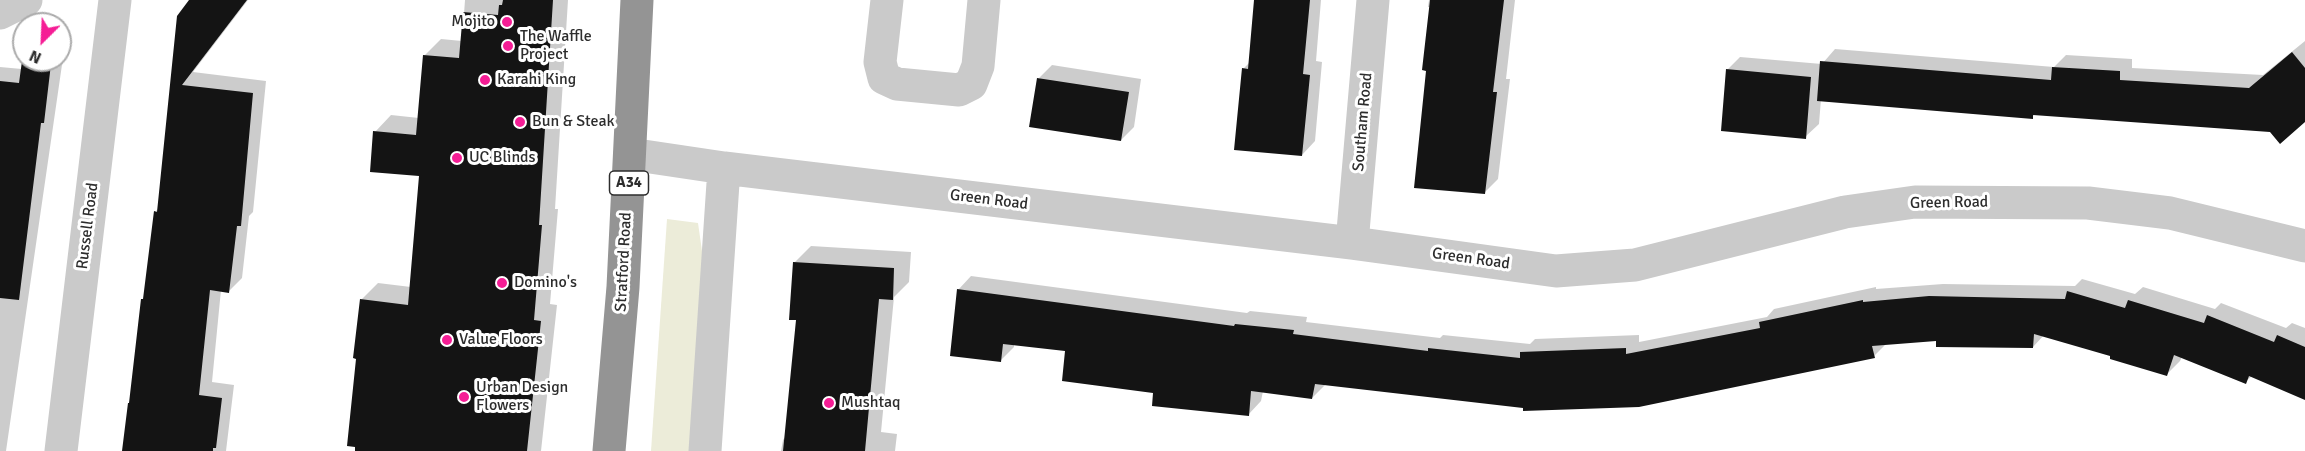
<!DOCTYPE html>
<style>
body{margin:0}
#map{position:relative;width:2305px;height:451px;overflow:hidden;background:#fff;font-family:Signika,sans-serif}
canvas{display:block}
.north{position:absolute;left:12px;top:12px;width:60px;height:60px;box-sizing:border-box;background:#fff;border:2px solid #ababab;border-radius:50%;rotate:204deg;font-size:16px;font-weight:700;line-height:24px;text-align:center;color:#2d2d2d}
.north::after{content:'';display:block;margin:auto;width:21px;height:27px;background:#f51d95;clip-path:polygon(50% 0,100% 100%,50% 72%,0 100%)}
</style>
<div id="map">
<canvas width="2305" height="451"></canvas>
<div class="north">N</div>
</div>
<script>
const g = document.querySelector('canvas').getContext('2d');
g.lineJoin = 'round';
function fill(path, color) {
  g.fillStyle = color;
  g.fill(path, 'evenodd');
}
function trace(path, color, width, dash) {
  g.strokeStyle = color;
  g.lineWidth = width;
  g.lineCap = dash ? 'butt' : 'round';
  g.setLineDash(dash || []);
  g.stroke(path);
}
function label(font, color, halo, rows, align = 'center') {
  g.font = font + ' Signika,sans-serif';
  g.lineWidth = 6;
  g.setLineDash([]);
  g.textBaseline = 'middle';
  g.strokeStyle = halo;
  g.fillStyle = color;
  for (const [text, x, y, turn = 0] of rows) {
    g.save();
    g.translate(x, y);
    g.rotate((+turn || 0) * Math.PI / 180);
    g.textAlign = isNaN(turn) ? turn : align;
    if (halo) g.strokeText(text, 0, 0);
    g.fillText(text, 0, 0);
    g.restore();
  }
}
fill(new Path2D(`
 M667,219l31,4 7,49 -14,179h-40z`), '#ececd9');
fill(new Path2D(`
 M191,0h57l-55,72 73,9 -13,131 -4,4 -7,62 -13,13 -8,-1 -9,92 22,3 -8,66h-102l31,-239 4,-4z
 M465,0h103l-13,209h3l-8,95 7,1 -16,146h-185l1,-94 4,-57 17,-17 33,4 9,-113 -45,-42 16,-17 28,3 5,-62 17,-17 21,2z
 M1255,0h66l-5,61 6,1 -7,79 -13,14 -59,-86 7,-7z
 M1429,0h86l-9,79h4l-12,100 -14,14 -53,-186h-3z
 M2305,41v79l-35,11 -234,-18 -4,4 -211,-18 -2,25 -14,13 -78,-67 13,-13 82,7 13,-15 219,18 12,-12 66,4v9l131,7z
 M60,51h4l-58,400h-6v-384l22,2 3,-9h35z
 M1052,65l89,14 -7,48 -13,13 -82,-62z
 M811,246l100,6 -2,30 -15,15 -13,135 16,2 -2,17h-114l2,-11 3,-4 12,-117 -4,-56z
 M971,276l276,37 3,-2 57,6 -1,5 134,16 3,-3 87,9 5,-5 104,-4v7l128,-25 7,-8 102,-22v2l67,-5 132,2 7,-7 53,15 8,-7 72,22 6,-6 65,25 6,-5 13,5v70l-53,-22 -7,6 -63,-25 -2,4 -13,13 -55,-19 -68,-20 -11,12 -95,-8 -51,4 -13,13 -350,50 -198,-22 -14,14 -49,-7 -2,10 -13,14 -181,-66 -53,-5v3l-13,13 -43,-70z`), '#0003');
fill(new Path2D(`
 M189,0h58l-65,85 71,8 -12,133h-4l-8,67 -19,-3 -11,105 23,3 -6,50h-3v3h-91l6,-48h1l12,-104h2l11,-88 3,1 20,-196z
 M503,0h50l-14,225h3l-8,95 7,1 -14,130h-172v-4l-8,-1 9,-87 -3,-1 7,-59 48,6 11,-129 -49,-4 3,-41 43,4 7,-80 36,3 4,-46 35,3 1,-10h3z
 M1254,0h56l-7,74 7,1 -8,81 -68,-6 8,-82 6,1z
 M1430,0h74l-11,92h4l-12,102 -71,-6 12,-117 -4,-1z
 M2292,52l13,16v54l-25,22 -10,-12 -237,-17v4l-216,-18 3,-40 231,19 1,-13 68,4v9l129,8z
 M22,61l29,3 -7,59h-3l-22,177 -19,-2v-217l19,2z
 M1726,69l85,8 -5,62 -85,-8z
 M1037,78l92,14 -8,49 -92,-14z
 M793,262l101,6 -1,32 -14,-1 -14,152h-82l13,-131h-7z
 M957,289l277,37 1,-2 59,6 -1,4 135,17v-3l92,10v-6l106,-4v6l134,-26 -1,-6 104,-22v2l66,-6 136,3 2,-8 58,17 3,-8 76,23 3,-8 67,27 3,-7 28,12v53l-56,-24 -3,8 -72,-29 -7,21 -57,-17v-3l-76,-22 -1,14 -97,-1v-6l-64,5 3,12 -236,49 -116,4v-3l-208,-24 -3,15 -61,-8 -2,25 -97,-10 1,-13 -91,-12 3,-30 -62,-7 -2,18 -51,-6z`), '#141414');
trace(new Path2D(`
 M887,0l-7,62 4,16 13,6 62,6 12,-6 7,-18 6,-66
 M0,13l26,-13
 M630,154l94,14 628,75 204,28 79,-6 210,-53 70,-10 173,1 82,10 135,33
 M1352,243l21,-243
 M61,451l54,-451
 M705,451l19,-283`), '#cacaca', 33);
trace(new Path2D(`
 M609,451l14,-164 14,-287`), '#949494', 33);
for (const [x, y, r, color] of [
 [507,22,6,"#f51d95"],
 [508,46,6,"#f51d95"],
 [485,80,6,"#f51d95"],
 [520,122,6,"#f51d95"],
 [457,158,6,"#f51d95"],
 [502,283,6,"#f51d95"],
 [447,340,6,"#f51d95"],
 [464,397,6,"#f51d95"],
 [829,403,6,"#f51d95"]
]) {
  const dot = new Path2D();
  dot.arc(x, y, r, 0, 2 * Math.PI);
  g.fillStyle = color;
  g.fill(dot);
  trace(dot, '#fff', 2);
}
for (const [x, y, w] of [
 [629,183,39]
]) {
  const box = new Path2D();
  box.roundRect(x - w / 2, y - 12, w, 24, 4.5);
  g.fillStyle = '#fff';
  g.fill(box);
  trace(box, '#2d2d2d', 1.5);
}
label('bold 15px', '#2d2d2d', null, [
 ["A34",629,183]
]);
label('16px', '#2d2d2d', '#fff', [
 ["Mojito",495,22,"right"],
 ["The Waffle",520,37],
 ["Project",520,55],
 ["Karahi King",497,80],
 ["Bun & Steak",532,122],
 ["UC Blinds",469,158],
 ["Domino's",514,283],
 ["Value Floors",459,340],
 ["Urban Design",476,388],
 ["Flowers",476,406],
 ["Mushtaq",841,403]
], 'left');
label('16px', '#2d2d2d', '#fff', [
 ["Southam Road",1363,122,-85],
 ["Green Road",989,200,7],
 ["Green Road",1949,203,-1],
 ["Russell Road",88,226,-83],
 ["Green Road",1471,259,8],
 ["Stratford Road",624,262,-87]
]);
</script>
